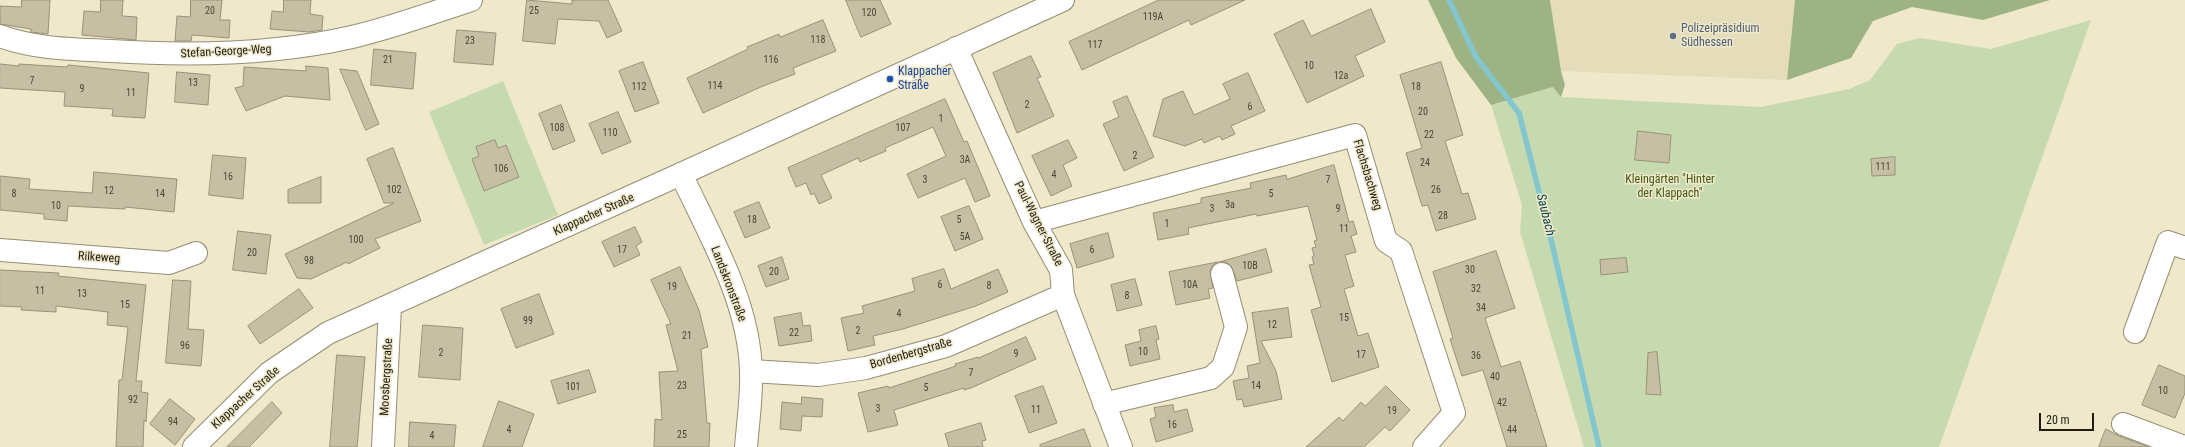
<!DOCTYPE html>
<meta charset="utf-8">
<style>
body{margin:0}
#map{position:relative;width:2185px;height:447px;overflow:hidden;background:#efe8cb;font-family:"Roboto Condensed",sans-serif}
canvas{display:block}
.scale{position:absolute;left:2039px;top:413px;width:55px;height:18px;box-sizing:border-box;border:2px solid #1f1d12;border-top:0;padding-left:5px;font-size:12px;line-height:14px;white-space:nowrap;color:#1f1d12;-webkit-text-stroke:3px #efe8cb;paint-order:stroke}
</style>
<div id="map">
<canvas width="2185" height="447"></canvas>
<div class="scale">20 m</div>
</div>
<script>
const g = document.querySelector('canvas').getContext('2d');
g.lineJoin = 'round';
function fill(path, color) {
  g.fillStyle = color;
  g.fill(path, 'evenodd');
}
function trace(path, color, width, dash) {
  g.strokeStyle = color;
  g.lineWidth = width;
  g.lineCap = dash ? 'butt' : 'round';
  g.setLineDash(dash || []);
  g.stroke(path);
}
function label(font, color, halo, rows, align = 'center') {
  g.font = font + ' "Roboto Condensed",sans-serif';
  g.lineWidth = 3;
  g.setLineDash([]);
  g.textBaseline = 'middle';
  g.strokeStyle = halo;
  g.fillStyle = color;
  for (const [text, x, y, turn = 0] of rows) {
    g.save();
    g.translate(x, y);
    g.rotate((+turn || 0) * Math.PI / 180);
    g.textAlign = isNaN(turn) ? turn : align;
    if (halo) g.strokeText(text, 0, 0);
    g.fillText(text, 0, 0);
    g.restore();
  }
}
fill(new Path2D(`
 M1550,0h245l-8,80 -226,-9z`), '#e5dcb9');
fill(new Path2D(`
 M2091,20l-152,427h-355l-64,-215 2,-27 -31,-100 62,-18 8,10 200,10 88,-18 21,-9 27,-36 23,-6 71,11z
 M503,81l55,134 -74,30 -55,-133z`), '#c7daaf');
fill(new Path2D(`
 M1428,0h122l11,71 4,14 -4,12 -8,-10 -62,18 -35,-47z
 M1795,0h255l-67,20 -71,-13 -39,14 -22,37 -64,22z`), '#9eb384');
trace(new Path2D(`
 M1449,0l27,57 43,56 31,122 49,212`), '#83c6ce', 5.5);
const building = new Path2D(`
 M22,0h28l-2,34 -17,-2v-3l-31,-5v-18l21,1z
 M101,0h22l-1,16 15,1 -1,23 -54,-5 2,-24 16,1z
 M191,0h31l-2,20h10l-1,18 -37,-3 -1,6h-16l2,-25 13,1z
 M284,0h27l-1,14 13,2 -1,14 -13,2 -39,-3 2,-18 11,1z
 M527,0l45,4v-4h36l14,31 -15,7 -8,-17 -41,-2 -3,25 -32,-3z
 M846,0h34l11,24 -30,13z
 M1159,0h86l-54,25 -2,-5 -107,50 -13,-28z
 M1371,9l14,33 -30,14 9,20 -57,27 -33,-69 29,-14 8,16z
 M823,20l13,31 -43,17 2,6 -32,12 -60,27 -16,-35 61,-29 -1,-2 32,-13 1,3z
 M457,30l39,3 -3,32 -39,-3z
 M374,49l42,4 -3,36 -42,-4z
 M1031,56l10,21 -4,1 17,38 -37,17 -24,-60z
 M643,62l16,41 -24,9 -16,-41z
 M1441,62l22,73 -18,6 17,53 6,-1 8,26 -40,12 -8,-26 -6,1 -16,-53 16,-5 -22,-73z
 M0,64l19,2v-2l48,3 1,-2 81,8 -4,45 -33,-2 1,-7 -49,-3 1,-14 -65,-4z
 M306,66l22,2 2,32 -45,-4 -39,15 -11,-23 8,-2 1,-19 62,4z
 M340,69l17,2 22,53 -13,6z
 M177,72l33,3 -2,30 -33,-3z
 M1248,73l17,38 -34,15 4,8 -13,6 -2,-4 -16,7 -2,-4 -17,7 -32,-10 10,-37 20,-8 11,24 36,-16 -7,-15z
 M1127,96l27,61 -30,14 -21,-47 16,-7 -6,-15z
 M945,99l19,43 3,-1 23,55 -15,6 -10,-24 -47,20 -11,-24 39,-18 -13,-29 -48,21 1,3 -26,11 -2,-4 -37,17 11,23 -13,6 -5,-11 -3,2 -5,-12 -10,4 -8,-19z
 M561,105l14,36 -22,9 -14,-36z
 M618,112l13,30 -29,12 -13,-30z
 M1638,131l33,4 -2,28 -34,-3z
 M495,140l3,8 8,-3 13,32 -35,14 -12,-32 7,-3 -3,-9z
 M1068,140l9,18 -14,7 9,21 -21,10 -19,-40z
 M393,148l28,73 -46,18 5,9 -32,16 -1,-2 -36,17 -14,-1 -12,-24 109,-51h-10l-17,-44z
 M213,155l33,3 -3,41 -34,-4z
 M1895,157v18l-23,1 -1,-17z
 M1334,165l15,57 4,-1 4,13 -6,2 5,16 -11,3 9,31 -10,3 14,47 10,-3 11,34 -47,15 -21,-72 10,-3 -12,-42 5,-1 -2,-7 2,-1 -2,-8 4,-1 -2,-6 3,-1 -9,-34 -51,10 -1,-2 -68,14 1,6 -31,6 -5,-27 48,-10v-5l50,-10 -1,-5 36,-8 1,4z
 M94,172l83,7 -3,33 -49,-5v2l-57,-3 -1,15 -23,-2v-5l-44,-4v-34l30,3 -1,10 63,4z
 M321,177v26h-33v-13z
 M759,202l11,26 -25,10 -11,-26z
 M969,206l14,33 -28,12 -14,-34z
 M635,227l7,15 -6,4 4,9 -26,12 -12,-25z
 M238,231l33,4 -5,39 -33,-4z
 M1108,233l6,24 -37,11 -7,-24z
 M1266,249l6,23 -35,9 -6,-15 -5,-4h-6z
 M1496,251l19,57 -30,10 16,49 19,-6 27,86h-40l-24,-77 -21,6 -12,-37 3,-1 -20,-66z
 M782,257l7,22 -23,8 -8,-21z
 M1626,258l2,14 -27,3 -1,-15z
 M1218,262l-5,3 -3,6 3,17 -5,1 2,9 -34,7 -7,-33z
 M680,267l19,43 9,37 -7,2 6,74h3l-1,24h-55l1,-28 7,1 -3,-48 19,-1 -12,-46 5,-1 -20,-44z
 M944,269l7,20 47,-20 10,23 -32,14 -73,23 -30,7 2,9 -27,6 -7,-33 23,-5 -2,-7 53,-15 -3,-12z
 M0,270l59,3 -1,3 88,9 -10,96h6l-1,11 7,1 -2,29 -2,-2 -1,27h-27l3,-67h3l6,-53 -21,-2 1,-13 -52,-6v6l-35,-2 1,-3 -22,-1z
 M1135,279l7,26 -25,6 -6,-26z
 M173,280l18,1 -3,48 16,1 -3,36 -35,-3z
 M299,289l14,19 -53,36 -12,-18z
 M539,294l15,40 -38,14 -15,-39z
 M1288,308l4,29 -31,4 15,30 6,28 -38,8 -2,-8 -5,1 -4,-19 16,-3 -2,-12 13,-3 -8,-50z
 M801,313l2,13 7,-1 2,16 -33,5 -5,-28z
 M423,325l40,3 -3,52 -41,-3z
 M1156,326l3,13 -3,1 4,19 -30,7 -5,-21 16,-4 -2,-11z
 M1026,337l10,22 -65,29 -7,2v-2l-70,22 4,15 -30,7 -10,-39 30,-7 1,2 67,-22 -1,-2 23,-7v1z
 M1657,352l4,43 -15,-1 2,-41z
 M337,355l28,2 -8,90h-27z
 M2159,365l26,11v17l-10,25 -33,-13z
 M589,370l7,22 -38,12 -7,-23z
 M1043,386l14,37 -28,10 -14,-37z
 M1386,386l24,24 -20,21 -5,-4 -21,20h-58l33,-30 4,4 18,-19 4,4z
 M802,397l21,2 -1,18 -20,-1 -1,15 -21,-2 2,-27 19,2z
 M170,399l25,20 -20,26 -25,-21z
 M499,401l35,13 -12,33h-39z
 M272,402l10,11 -33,34h-22z
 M1173,405l1,7 13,-3 6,22 -37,11 -6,-23 6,-2 -2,-9z
 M410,422l46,3 -2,22h-45z
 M981,423l5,17 -4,1 1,6h-34l-4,-13z
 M1084,429l7,18h-51v-2z
 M2106,429l13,7 30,11h-50z`);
fill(building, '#c6bfa3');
trace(building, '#999278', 1);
const minor = new Path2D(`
 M0,36c35,13 73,13 111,15 80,5 162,4 241,-14 39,-9 80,-24 119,-37
 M956,48l78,174 27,48 2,25 58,152
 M1034,222l321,-87 31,106 15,10 53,162 -30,34
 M0,250l169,13 27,-10
 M2135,332l33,-90 17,6
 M751,371l67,4 48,-7 80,-22 117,-51
 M1104,404l107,-26 12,-11 13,-40 -14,-53
 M2123,424l61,23
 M194,447l75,-74 59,-40 353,-159
 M383,447l7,-140`);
const major = new Path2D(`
 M746,447c2,-25 6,-51 5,-76 -2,-70 -41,-135 -70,-197l382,-174`);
trace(minor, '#948e73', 24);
trace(major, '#948e73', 24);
trace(minor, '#fff', 22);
trace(major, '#fff', 22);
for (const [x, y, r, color] of [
 [1673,36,4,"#5c6f8a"],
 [890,79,4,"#1a4fb4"]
]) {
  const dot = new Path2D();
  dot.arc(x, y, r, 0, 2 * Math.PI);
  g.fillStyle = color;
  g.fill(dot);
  trace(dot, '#efe8cb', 1.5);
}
label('10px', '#494636', null, [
 ["20",210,11],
 ["25",534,11],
 ["120",869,13],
 ["119A",1153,17],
 ["118",818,40],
 ["23",470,41],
 ["117",1095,45],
 ["21",388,60],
 ["116",771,60],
 ["10",1309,66],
 ["12a",1341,76],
 ["7",32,81],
 ["13",193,83],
 ["114",715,86],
 ["112",639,87],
 ["18",1416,87],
 ["9",82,89],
 ["11",131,93],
 ["2",1027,105],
 ["6",1250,107],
 ["20",1423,112],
 ["1",941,119],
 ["108",557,128],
 ["107",903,128],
 ["110",610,133],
 ["22",1429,135],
 ["2",1135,156],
 ["3A",965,160],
 ["24",1425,163],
 ["111",1883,167],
 ["106",501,169],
 ["4",1054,175],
 ["16",228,177],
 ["3",925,180],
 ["7",1328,180],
 ["102",394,190],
 ["26",1436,190],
 ["12",109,191],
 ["8",14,194],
 ["14",160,194],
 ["5",1271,194],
 ["3a",1230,205],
 ["10",56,206],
 ["3",1212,209],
 ["9",1338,209],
 ["28",1443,216],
 ["18",752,220],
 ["5",959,220],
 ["1",1167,224],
 ["11",1344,229],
 ["5A",965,237],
 ["100",356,240],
 ["17",622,250],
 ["6",1092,250],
 ["20",252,253],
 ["98",309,261],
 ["10B",1250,266],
 ["30",1470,270],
 ["20",774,272],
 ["6",940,285],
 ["10A",1190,285],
 ["8",989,286],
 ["19",672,287],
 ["32",1476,289],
 ["11",40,291],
 ["13",82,294],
 ["8",1127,296],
 ["15",125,305],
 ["34",1481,308],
 ["4",899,314],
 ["15",1344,318],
 ["99",528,321],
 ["12",1272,325],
 ["2",858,331],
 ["22",794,333],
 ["21",687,336],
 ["96",185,346],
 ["10",1143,352],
 ["2",441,353],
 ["9",1016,354],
 ["17",1361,355],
 ["36",1476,356],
 ["7",971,373],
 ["40",1495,377],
 ["23",682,386],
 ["14",1256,386],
 ["101",573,387],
 ["5",926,388],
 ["10",2163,391],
 ["92",133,400],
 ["42",1502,403],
 ["3",878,409],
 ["11",1036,410],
 ["19",1392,411],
 ["94",173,422],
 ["16",1172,425],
 ["4",509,430],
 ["44",1512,430],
 ["25",682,435],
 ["4",432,436]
]);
label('12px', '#4e5e75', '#efe8cb', [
 ["Polizeipräsidium",1681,29],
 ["Südhessen",1681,43]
], 'left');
label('12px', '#1f1d12', '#efe8cb', [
 ["Stefan-George-Weg",226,52,-3],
 ["Flachsbachweg",1367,175,73],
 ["Klappacher Straße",594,215,-24],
 ["Paul-Wagner-Straße",1038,224,63],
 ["Rilkeweg",99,258,4],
 ["Landskronstraße",728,284,69],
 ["Bordenbergstraße",911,354,-16],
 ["Moosbergstraße",387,377,-87],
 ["Klappacher Straße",246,398,-42]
]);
label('12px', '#164399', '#efe8cb', [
 ["Klappacher",898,72],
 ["Straße",898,86]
], 'left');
label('12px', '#415a14', '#efe8cb', [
 ["Kleingärten \"Hinter",1670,180],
 ["der Klappach\"",1670,194]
]);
label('italic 13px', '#08474d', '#efe8cb', [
 ["Saubach",1545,215,76]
]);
</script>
